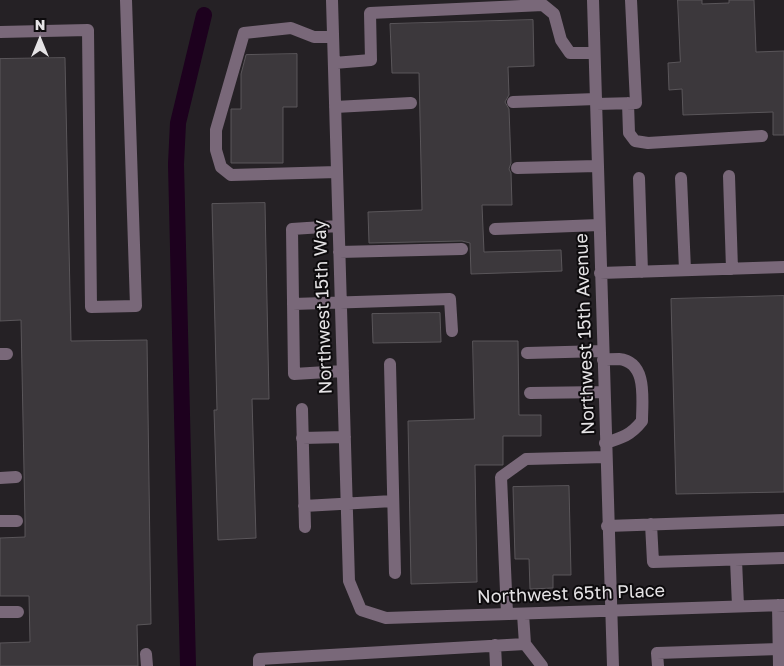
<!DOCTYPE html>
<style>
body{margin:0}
#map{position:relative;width:784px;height:666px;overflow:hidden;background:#252125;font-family:"Golos Text",sans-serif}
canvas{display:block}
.north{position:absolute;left:15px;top:15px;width:50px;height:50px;-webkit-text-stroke:4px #0d0b0d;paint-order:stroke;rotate:0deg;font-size:14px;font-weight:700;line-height:20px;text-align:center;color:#e5e3e5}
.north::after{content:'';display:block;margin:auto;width:18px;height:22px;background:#e5e3e5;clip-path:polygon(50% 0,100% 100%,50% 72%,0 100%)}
</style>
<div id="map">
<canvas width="784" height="666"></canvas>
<div class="north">N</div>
</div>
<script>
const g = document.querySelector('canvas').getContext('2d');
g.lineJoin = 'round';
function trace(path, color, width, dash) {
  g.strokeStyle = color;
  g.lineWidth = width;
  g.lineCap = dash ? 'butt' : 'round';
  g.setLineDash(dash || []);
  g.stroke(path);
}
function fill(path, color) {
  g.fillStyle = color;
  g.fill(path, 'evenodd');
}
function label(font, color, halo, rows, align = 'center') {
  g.font = font + ' "Golos Text",sans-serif';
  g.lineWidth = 4;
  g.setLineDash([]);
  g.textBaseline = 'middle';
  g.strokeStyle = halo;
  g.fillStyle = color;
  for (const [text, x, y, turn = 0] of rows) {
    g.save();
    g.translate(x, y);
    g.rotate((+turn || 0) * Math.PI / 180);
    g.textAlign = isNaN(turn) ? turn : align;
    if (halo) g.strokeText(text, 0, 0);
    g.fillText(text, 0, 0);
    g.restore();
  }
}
trace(new Path2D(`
 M188,666l-12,-502 2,-41 26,-108`), '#1d011e', 16);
const building = new Path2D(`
 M678,0h24v4l27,-1v-3h25l2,52 28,-1v84h-11v-23l-90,3 -1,-26 -13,1 -1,-27 12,-1z
 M533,20l1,46 -26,1 1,28 -4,7 4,7 2,54 -2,6 2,4 1,32h-30l2,47 77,-2 1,21 -91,3 -1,-31 -8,-2 -93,2 -1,-31 54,-2 -3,-137h-27l-2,-49z
 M297,54v53h-14v56h-52v-54h10v-35l5,-19z
 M65,58l6,283 76,-1 4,284 -14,1 1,41h-138v-23l30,-1 -1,-46h-29v-58l25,-1v-16l-4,-201 -21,1v-262z
 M265,203l4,196h-17l4,139 -38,2 -4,-130h3l-5,-206z
 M784,296v196l-108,2 -5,-195z
 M440,313l1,29 -68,1 -1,-29z
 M473,341h45l1,74h22v21h-38v29h-28l2,117 -66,2 -3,-163 66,-2z
 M569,486l2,89h-18v13l-23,1 -1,-30h-14l-2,-72z`);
fill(building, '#3c383c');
trace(building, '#5a565a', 1);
trace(new Path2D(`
 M332,0l17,581 12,29 25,8 398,-13
 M593,0l20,666
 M0,32l88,-2 3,277 45,-1 -10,-306
 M333,37h-19l-23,-9 -47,5 -28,97v20l5,17 10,8 106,-3
 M334,63l37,-3 -1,-47 173,-8 11,9 7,26 9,13h24
 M513,102l83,-3
 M628,103l1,30 6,8 13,2 114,-7
 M596,104l40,-1 -5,-103
 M335,107l76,-4
 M517,168l80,-2
 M729,176l3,93
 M639,178l3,94
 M681,178l4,92
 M338,226l-46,3 2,145 49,-3
 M495,229l104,-4
 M339,252l123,-3
 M600,273l184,-6
 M293,304l157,-5 2,32
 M527,353l76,-2
 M0,354h7
 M603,360c5,-1 11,-1 16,-1 29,3 23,41 23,62 -11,14 -20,17 -37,22
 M390,364l5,209
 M530,393l74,-1
 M302,409l3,118
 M302,438l43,-1
 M0,478l16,-1
 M304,506l89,-5
 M0,521h17
 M651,524l2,38 131,-4
 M607,526l177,-6
 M736,560l2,46
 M778,605l1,61
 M0,612h18
 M507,614l-6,-137 25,-18 80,-2
 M525,644l17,22
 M495,645l1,21
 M146,654l1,12
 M259,666v-7l266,-15 -2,-30
 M658,666l-1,-13 122,-4`), '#796879', 12);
label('18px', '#e5e3e5', '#0d0b0d', [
 ["Northwest 15th Way",323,307,-92],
 ["Northwest 15th Avenue",585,334,-92],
 ["Northwest 65th Place",571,594,-2]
]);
</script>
